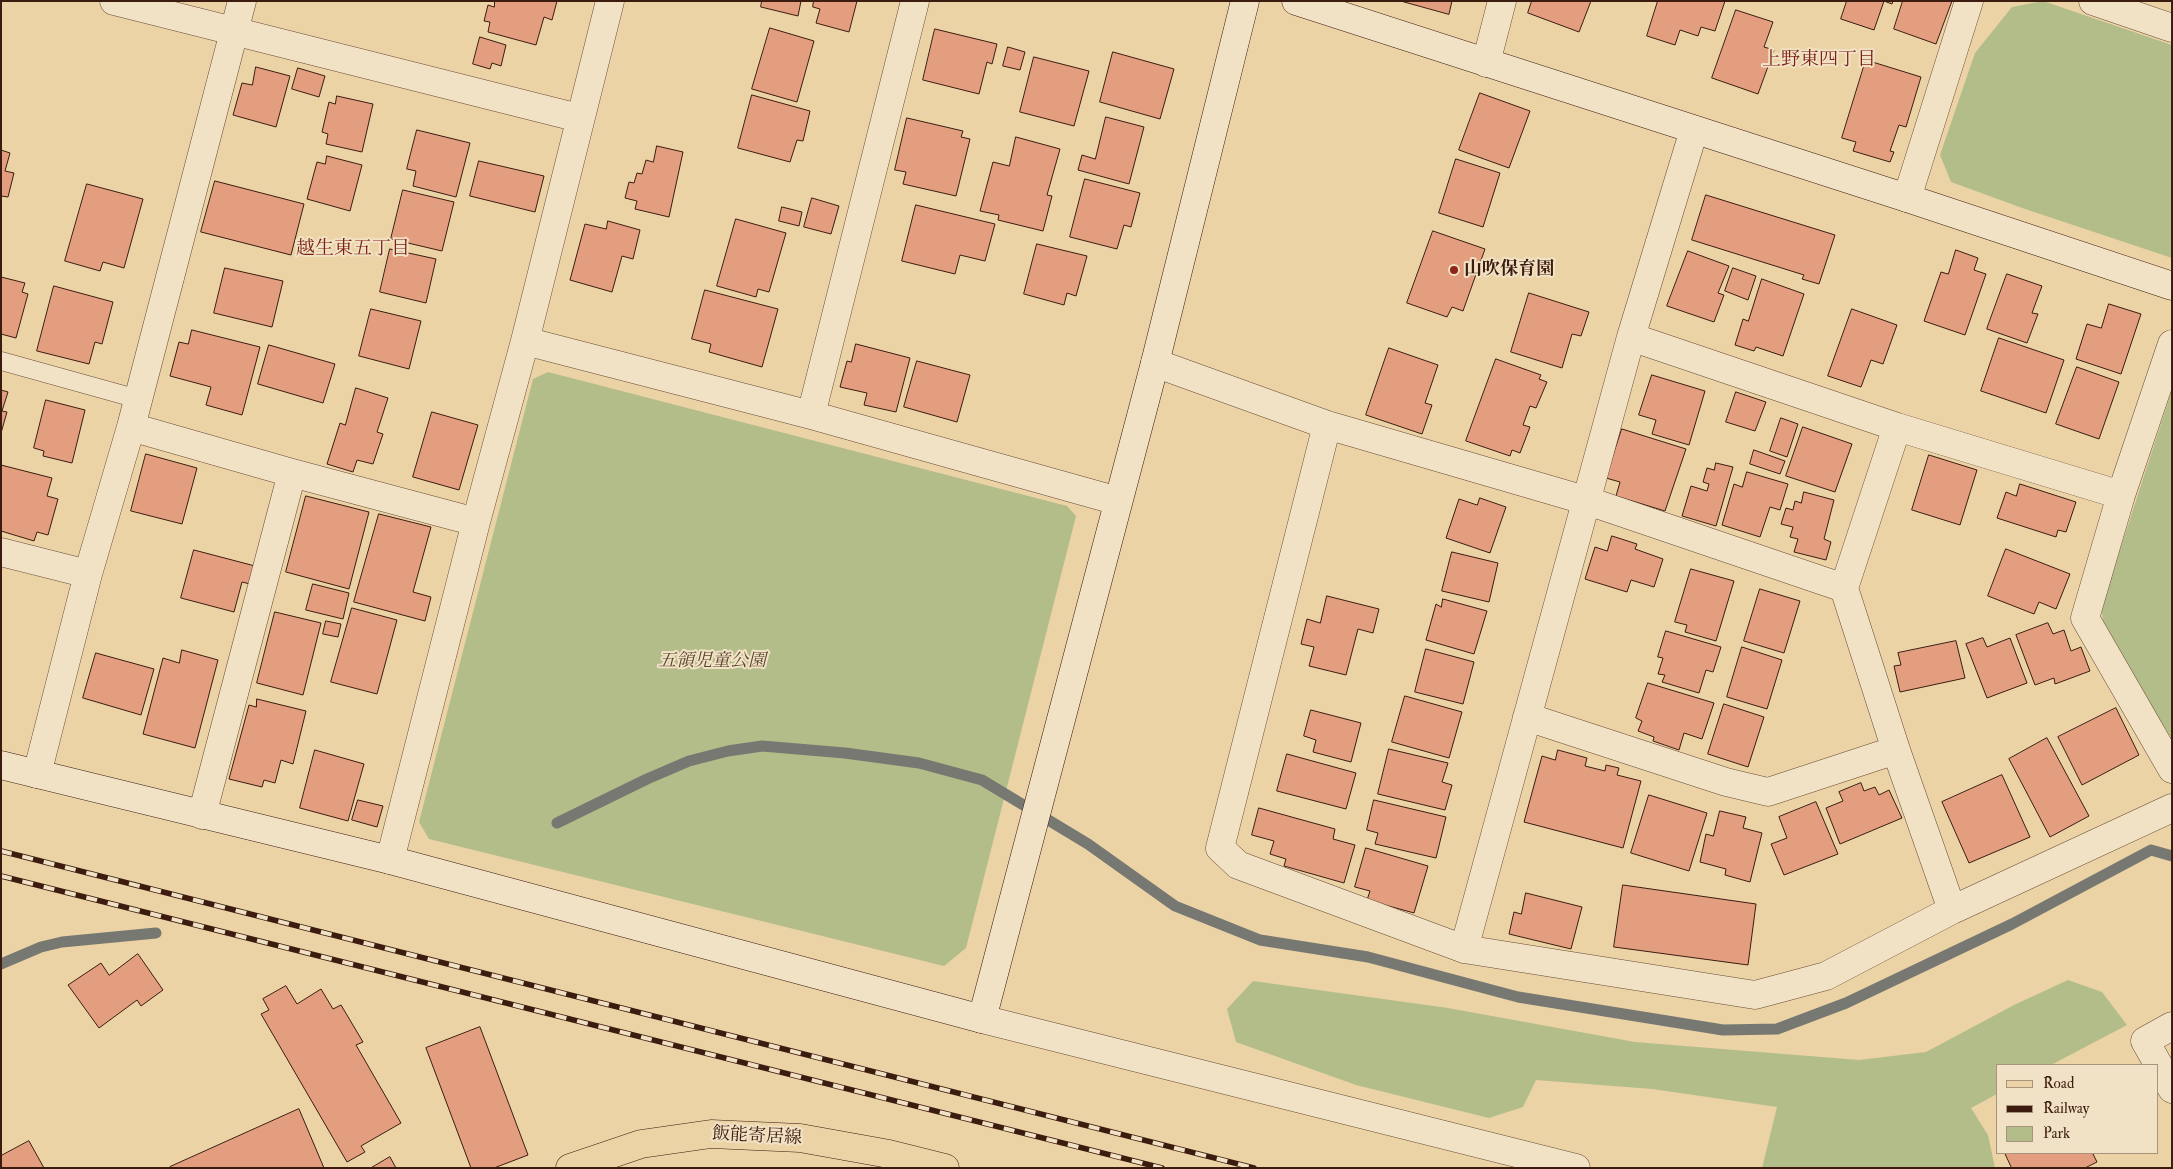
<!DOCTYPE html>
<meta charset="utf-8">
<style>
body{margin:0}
#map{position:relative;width:2173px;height:1169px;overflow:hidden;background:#ebd3a6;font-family:"IM FELL Double Pica",serif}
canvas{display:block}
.frame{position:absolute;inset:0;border:2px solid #3b1c0f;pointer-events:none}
.legend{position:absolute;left:1996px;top:1064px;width:162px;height:90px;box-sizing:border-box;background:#f2e2c5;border:1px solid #a9937c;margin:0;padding:6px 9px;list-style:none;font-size:15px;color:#3b1c0f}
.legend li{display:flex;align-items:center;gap:10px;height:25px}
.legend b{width:25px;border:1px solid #a9937c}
</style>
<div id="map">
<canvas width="2173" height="1169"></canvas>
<div class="frame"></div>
<ul class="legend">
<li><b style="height:6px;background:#ebd3a6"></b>Road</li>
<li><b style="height:6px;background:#3b1c0f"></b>Railway</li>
<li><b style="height:14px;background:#b3bd89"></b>Park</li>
</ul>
</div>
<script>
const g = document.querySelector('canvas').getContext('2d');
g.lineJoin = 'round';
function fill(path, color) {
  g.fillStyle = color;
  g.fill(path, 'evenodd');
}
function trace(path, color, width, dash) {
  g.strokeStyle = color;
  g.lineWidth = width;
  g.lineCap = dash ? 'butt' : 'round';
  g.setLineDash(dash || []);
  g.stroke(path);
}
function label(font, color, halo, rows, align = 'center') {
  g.font = font + ' "IM FELL Double Pica","Noto Serif JP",serif';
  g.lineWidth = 4;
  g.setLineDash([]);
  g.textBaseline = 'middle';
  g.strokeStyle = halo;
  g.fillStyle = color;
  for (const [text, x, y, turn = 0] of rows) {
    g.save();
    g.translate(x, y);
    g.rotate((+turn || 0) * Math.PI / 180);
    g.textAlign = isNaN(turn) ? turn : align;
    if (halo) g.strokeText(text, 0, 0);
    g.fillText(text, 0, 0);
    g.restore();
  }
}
fill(new Path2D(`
 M2043,1l129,44v213l-147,-49 -74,-27 -11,-27 35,-102 37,-46z
 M548,372l519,134 9,10 -110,432 -22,18 -515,-127 -10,-17 114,-443z
 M2172,390v349l-67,-107 -4,-24z
 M2068,980l34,12 25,33 -76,40h-54v29l-26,14 17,27 7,33h-233l15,-61 -125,-18 -116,-9 -13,27 -34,11 -133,-33 -120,-43 -9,-33 26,-28 195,27 187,34 224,18 67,-8 88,-47z`), '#b3bd89');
trace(new Path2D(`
 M557,823l90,-44 42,-18 39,-10 34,-5 83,7 74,10 63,17 106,64 87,62 85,34 108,17 150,40 205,33 54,-1 69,-26 166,-79 139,-74 21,6
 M1,964l40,-17 21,-5 94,-9`), '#767871', 11);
const building = new Path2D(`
 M495,1h62l-5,19 -8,-3 -8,28 -48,-13 2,-10 -6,-1 4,-16 6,2z
 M762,1h39l-3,15 -37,-9z
 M814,1h43l-8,31 -33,-9 4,-14 -7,-2z
 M1401,1h51l-3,13z
 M1532,1h59l-12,31 -51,-19z
 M1658,1h67l-10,30 -14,-4 -3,9 -18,-6 -5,15 -28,-9z
 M1847,1h46l-1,3 -8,-3 -10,29 -33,-11z
 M1903,1h49l-16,43 -42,-15z
 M1736,10l37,12 -9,25 10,3 -16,44 -46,-16z
 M770,28l44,13 -17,61 -45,-13z
 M935,29l62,15 -5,20 -5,-2 -8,32 -56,-14z
 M480,37l26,8 -5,21 -9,-3 -2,6 -17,-5z
 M1008,47l17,5 -5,18 -17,-4z
 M1113,52l61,17 -14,50 -60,-17z
 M1034,57l55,14 -15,55 -54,-14z
 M1866,60l55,17 -15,50 -7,-2 -9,26 4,1 -4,10 -37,-11 3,-9 -14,-4z
 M256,67l34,9 -14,51 -43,-12 9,-32 10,2z
 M298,68l27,8 -6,21 -27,-8z
 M1480,93l50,18 -21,57 -50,-18z
 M752,95l58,16 -7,30 -6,-1 -7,22 -52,-14z
 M337,96l36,8 -11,48 -36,-8 2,-10 -6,-2 7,-30 6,2z
 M1106,117l38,10 -15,57 -51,-14 4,-15 13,4z
 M907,118l56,13 -2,6 9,2 -14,57 -53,-12 3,-12 -11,-2z
 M417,130l53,13 -14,54 -43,-11 3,-15 -9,-2z
 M1016,137l44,12 -13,46 5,1 -9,35 -45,-11 1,-5 -19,-4 13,-49 16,4z
 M657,146l26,6 -14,65 -34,-8 2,-8 -12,-3 4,-16 5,1 3,-10 5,1 4,-14 7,2z
 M1,150l9,3 -5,18 9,2 -6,24 -7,-1z
 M327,156l35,9 -12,46 -43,-12 10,-37 8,2z
 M1456,159l44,14 -17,54 -44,-14z
 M479,161l65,15 -9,36 -65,-16z
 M1085,179l55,14 -9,34 -7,-2 -7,24 -47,-12z
 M215,181l89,23 -13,51 -90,-23z
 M87,184l56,15 -19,69 -21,-6 -3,9 -35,-10z
 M403,190l51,12 -12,49 -51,-12z
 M1706,195l129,40 -16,49 -17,-5 2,-4 -112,-35z
 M812,198l27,8 -8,28 -27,-7z
 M916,205l79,19 -10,37 -25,-6 -5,19 -53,-13z
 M782,207l20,5 -3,14 -20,-5z
 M736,219l50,14 -17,59 -11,-3 -2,8 -39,-11z
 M608,221l32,9 -7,29 -11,-3 -10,36 -42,-12 15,-56 21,5z
 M1433,231l52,18 -22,62 -11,-4 -5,10 -40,-14z
 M1037,244l50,12 -11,40 -9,-3 -3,12 -40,-11z
 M390,249l46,10 -10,44 -46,-11z
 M1956,250l22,8 -4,12 12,4 -21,61 -41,-14 17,-49 7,2z
 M1688,251l41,15 -11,27 6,2 -10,27 -47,-16z
 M225,268l58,13 -11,46 -58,-14z
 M1733,268l23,8 -8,24 -23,-9z
 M2007,274l35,12 -10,27 6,1 -11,29 -40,-14z
 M1,277l24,6 -3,9 6,2 -12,44 -15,-4z
 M1762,279l42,15 -21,62 -27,-9 -2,4 -19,-6 8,-26 5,2z
 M54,286l59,16 -11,42 -7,-2 -6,22 -52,-13z
 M705,290l73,19 -16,58 -53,-15 2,-8 -19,-5z
 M1529,293l60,19 -8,24 -9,-2 -10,34 -51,-16z
 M2109,304l32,10 -20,60 -45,-15 11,-35 14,4z
 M371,309l50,12 -12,48 -50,-13z
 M1852,309l45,16 -14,39 -12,-4 -10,27 -33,-11z
 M192,330l68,17 -18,68 -36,-10 5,-18 -41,-11 9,-34 9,2z
 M1999,338l65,22 -18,53 -65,-22z
 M856,344l54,14 -14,54 -32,-7 3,-12 -27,-6 7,-26 4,1z
 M269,345l66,19 -12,39 -65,-19z
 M1389,348l49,17 -13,38 7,2 -10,29 -56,-19z
 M1496,359l45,16 -2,4 8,3 -11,26 -6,-2 -7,19 7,2 -10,26 -8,-3 -2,6 -44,-15z
 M917,361l53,14 -13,47 -53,-15z
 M2077,367l42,15 -20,57 -43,-15z
 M1652,375l53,16 -16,54 -37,-11 4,-14 -17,-5z
 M356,388l32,10 -11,34 6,2 -10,30 -16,-4 -4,12 -26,-8 13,-41 5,2z
 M1,390l7,2 -6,19 5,1 -6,21z
 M1736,392l30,10 -11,29 -29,-9z
 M46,400l39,10 -13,53 -29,-7 1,-5 -10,-3z
 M432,412l46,13 -19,65 -46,-13z
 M1781,418l17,6 -11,33 -17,-6z
 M1803,427l49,17 -17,48 -49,-16z
 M1622,429l64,20 -21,62 -49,-15 4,-14 -14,-4z
 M1754,450l31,11 -5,13 -30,-10z
 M146,454l51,14 -15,56 -51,-13z
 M1929,455l48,15 -17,55 -48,-15z
 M1716,463l17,4 -17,59 -34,-10 9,-30 16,5 2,-7 -6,-2 4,-14 7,2z
 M1,465l51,13 -5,18 11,3 -10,36 -11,-3 -3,9 -33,-10z
 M1747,472l41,12 -8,26 -10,-3 -10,30 -38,-12 12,-41 8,3z
 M2020,484l56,18 -10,30 -8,-2 -2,7 -59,-19 9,-26 10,4z
 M1804,492l30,8 -10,39 7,3 -5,18 -32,-8 4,-13 -8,-2 3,-10 -12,-3 5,-16 7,2 2,-9 6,2z
 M306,496l63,16 -20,77 -63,-17z
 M1480,498l26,9 -16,46 -44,-15 13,-39 18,6z
 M379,514l52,13 -18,65 18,5 -6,24 -71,-19z
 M1612,536l25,8 -2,5 28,10 -9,28 -23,-7 -4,12 -42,-13 10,-32 12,4z
 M2006,549l64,25 -14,35 -17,-7 -5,12 -46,-18z
 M194,550l61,16 -5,18 -8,-2 -8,30 -53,-14z
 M1452,552l46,11 -9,39 -47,-11z
 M1691,569l43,12 -18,60 -31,-9 2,-7 -12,-3z
 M313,584l36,9 -6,26 -37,-9z
 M1760,589l40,12 -16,52 -40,-12z
 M1327,596l52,13 -6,24 -15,-4 -12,46 -37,-9 5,-19 -13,-3 6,-25 13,4z
 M1443,599l44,12 -13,43 -48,-14 10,-36 5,3z
 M352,608l45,12 -20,74 -46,-12z
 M275,612l46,11 -18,72 -46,-12z
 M326,621l15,3 -3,13 -15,-3z
 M2048,623l5,11 11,-4 7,21 10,-4 9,24 -35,13 -1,-6 -19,7 -19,-50z
 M1666,631l55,16 -8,25 -7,-2 -7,23 -37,-11 3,-7 -7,-1 5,-16 -5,-1z
 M1983,638l4,9 23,-9 17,45 -40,15 -21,-54z
 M1956,641l9,37 -65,14 -6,-26 7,-1 -3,-12z
 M1742,647l40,13 -15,49 -40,-12z
 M1426,649l48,13 -11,42 -48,-12z
 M182,650l36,10 -23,88 -52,-14 20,-76 16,5z
 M96,653l58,16 -13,46 -58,-17z
 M1648,683l66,20 -12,36 -18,-6 -5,17 -26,-9 1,-4 -16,-6 4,-10 -6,-3z
 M1405,696l57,16 -13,46 -57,-16z
 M257,699l49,12 -13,53 -12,-4 -6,23 -11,-3 -2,7 -33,-8 20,-74 7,2z
 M1724,704l40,13 -16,50 -40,-13z
 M2116,708l23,47 -57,30 -24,-48z
 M1311,710l50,13 -10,39 -38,-10 3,-12 -12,-4z
 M2047,738l42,78 -39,21 -41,-78z
 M1389,749l59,14 -6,19 10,3 -7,25 -67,-16z
 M315,750l49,14 -16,57 -48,-13z
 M1558,750l29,8 -2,8 20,5 1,-6 13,3 -2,7 24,6 -18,67 -99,-26 18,-66 13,4z
 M1287,754l69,19 -10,36 -69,-18z
 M2002,775l28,62 -61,26 -27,-61z
 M1861,783l3,8 11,-4 4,8 10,-5 13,28 -62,26 -14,-36 17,-7 -4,-9z
 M1649,795l58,18 -18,58 -58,-18z
 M358,800l25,6 -6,21 -25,-7z
 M1374,800l72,17 -10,41 -61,-14 3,-11 -11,-3z
 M1816,802l22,52 -54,21 -13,-31 16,-6 -8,-21z
 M1259,808l76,21 -2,10 22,6 -11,38 -60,-17 2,-7 -16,-5 4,-13 -22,-6z
 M1720,811l26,6 -3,11 19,5 -12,49 -25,-7 1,-6 -26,-7 6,-28 7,2z
 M1366,848l62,18 -14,47 -47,-13 3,-9 -15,-4z
 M1623,885l133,19 -8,61 -134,-18z
 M1526,893l56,14 -11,42 -62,-15 5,-22 7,2z
 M138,954l25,36 -22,16 -4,-6 -38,28 -31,-43 33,-22 8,12z
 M286,986l11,18 24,-15 12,20 8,-4 22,37 -7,3 45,78 -40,23 4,6 -18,10 -86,-148 8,-4 -6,-11z
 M480,1027l48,128 -34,13h-23l-45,-120z
 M299,1109l25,59h-154v-1z
 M29,1141l15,27h-43v-12z
 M2005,1153h91l-3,1 4,8 -12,6h-73z
 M390,1157l6,11h-25z`);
fill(building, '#e29e7f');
trace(building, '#3b1c0f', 1);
const lane = new Path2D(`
 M1,361l137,38`);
const street = new Path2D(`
 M114,1l465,117
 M2093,1l79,27
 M1486,63l16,-62
 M1907,198l62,-197
 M1631,337l266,90 224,68
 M525,341l286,74 307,86
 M2172,344l-51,151 -36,123 87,151
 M1155,363l172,62 261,76 256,87
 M811,415l104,-414
 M1327,425l-107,423 18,17 226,84 291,46 71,-19 126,-66 220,-102
 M131,427l161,46 184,49
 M1897,427l-53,161 52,162 56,160
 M1,552l87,22
 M1527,717l199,65 42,10 128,-42
 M37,774l51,-200 43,-147 111,-426
 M202,815l90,-342
 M390,860l86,-338 49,-181 85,-340
 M1464,949l167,-612 63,-207
 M982,1019l594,149
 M2172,1026l-27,15 27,48`);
const secondary = new Path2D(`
 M1296,1l611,197 265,88
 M1,765l389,95 592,159 173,-656 90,-362`);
const primary = new Path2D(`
 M570,1168l71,-24 70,-10 89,4 89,16 56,14`);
trace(lane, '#674a35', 19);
trace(street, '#674a35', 29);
trace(secondary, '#3b1c0f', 29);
trace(primary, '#3b1c0f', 29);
trace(lane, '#f2e2c5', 18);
trace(street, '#f2e2c5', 28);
trace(secondary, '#f2e2c5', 28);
trace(primary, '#ebd3a6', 28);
const rail = new Path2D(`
 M1,851l1253,317
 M1,876l1161,292`);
trace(rail, '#3b1c0f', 5.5);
trace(rail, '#f2e2c5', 4, [11]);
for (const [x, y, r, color] of [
 [1454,270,5,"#8f2418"]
]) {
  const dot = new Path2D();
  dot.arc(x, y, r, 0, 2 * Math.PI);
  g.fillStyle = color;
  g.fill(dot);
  trace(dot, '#f2e2c5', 2);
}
label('bold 18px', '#3b1c0f', '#f2e2c5', [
 ["山吹保育園",1464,270]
], 'left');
label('italic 18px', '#59442e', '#f2e2c5', [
 ["五領児童公園",712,662]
]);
label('18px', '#3b1c0f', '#f2e2c5', [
 ["飯能寄居線",757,1137,3]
]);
label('19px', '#7a1f14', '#f2e2c5', [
 ["上野東四丁目",1819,61],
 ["越生東五丁目",353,250]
]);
</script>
